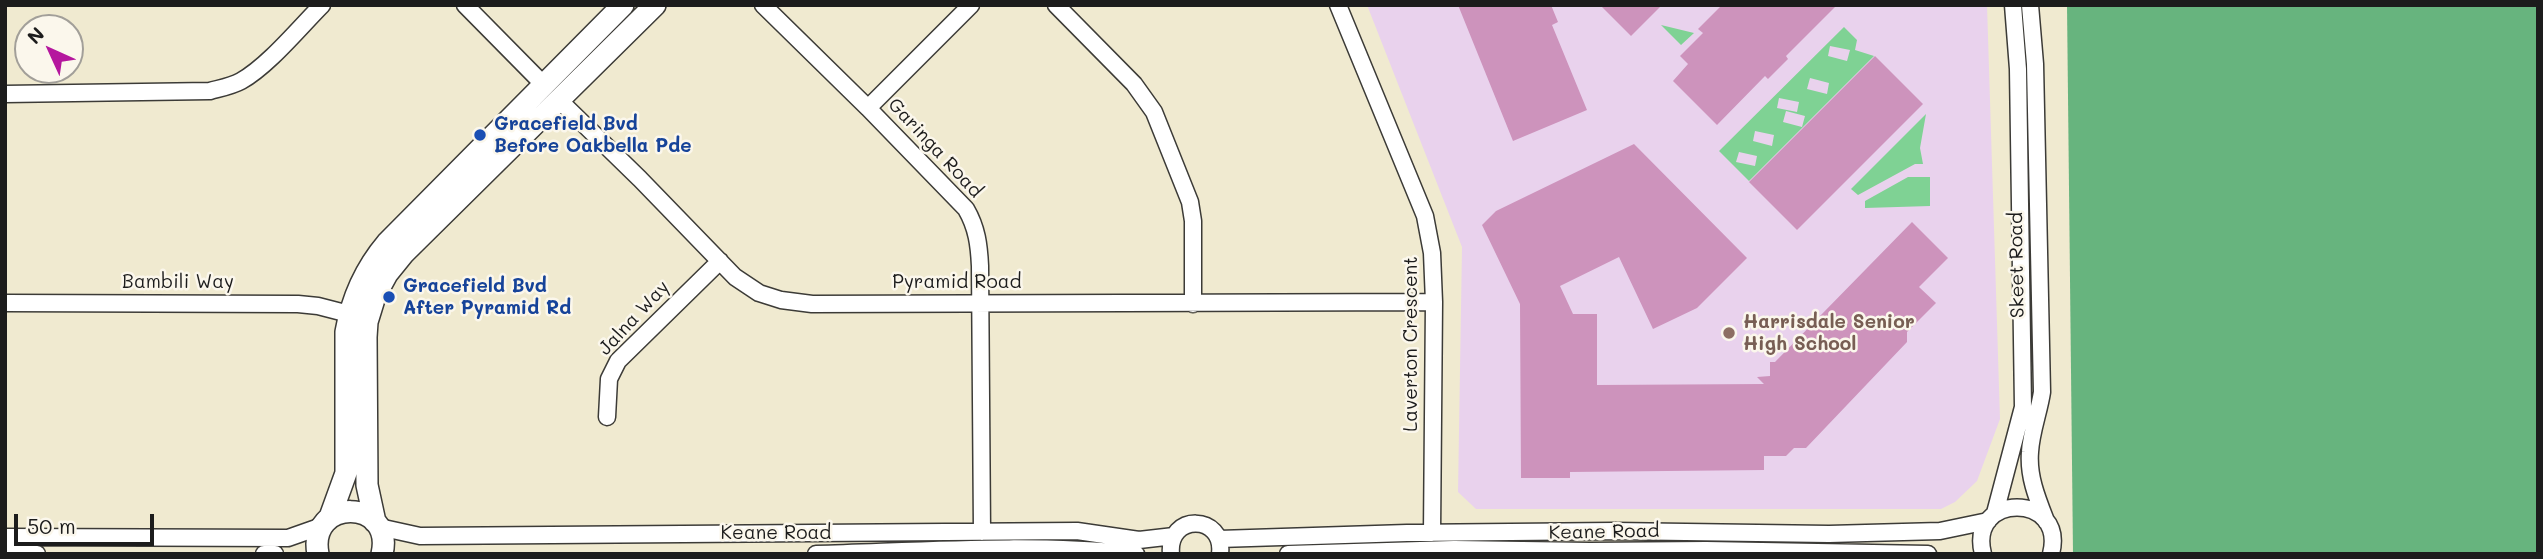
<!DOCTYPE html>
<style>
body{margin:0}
#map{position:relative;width:2543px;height:559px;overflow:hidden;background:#f0ead0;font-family:Mali,sans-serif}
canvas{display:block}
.frame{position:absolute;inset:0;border:7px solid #1c1c1c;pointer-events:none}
.north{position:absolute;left:14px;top:14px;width:70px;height:70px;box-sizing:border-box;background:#fbf7ec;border:2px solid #a29f99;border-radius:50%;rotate:315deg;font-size:19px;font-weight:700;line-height:28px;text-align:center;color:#1c1c1c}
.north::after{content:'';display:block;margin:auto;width:24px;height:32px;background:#b5179e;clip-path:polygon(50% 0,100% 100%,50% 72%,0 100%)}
.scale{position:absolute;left:14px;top:514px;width:140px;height:32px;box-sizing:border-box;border:4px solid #1c1c1c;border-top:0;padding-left:9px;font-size:21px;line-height:24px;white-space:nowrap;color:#1c1c1c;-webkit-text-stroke:5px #fbf7ec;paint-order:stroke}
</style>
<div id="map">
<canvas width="2543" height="559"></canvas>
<div class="frame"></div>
<div class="north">N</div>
<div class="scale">50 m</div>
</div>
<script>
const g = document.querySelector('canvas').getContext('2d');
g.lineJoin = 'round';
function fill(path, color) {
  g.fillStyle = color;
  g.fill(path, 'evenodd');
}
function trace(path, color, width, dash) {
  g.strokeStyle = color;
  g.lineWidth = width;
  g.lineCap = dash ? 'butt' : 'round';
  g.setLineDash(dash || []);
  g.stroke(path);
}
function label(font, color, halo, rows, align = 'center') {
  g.font = font + ' Mali,sans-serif';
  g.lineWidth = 5;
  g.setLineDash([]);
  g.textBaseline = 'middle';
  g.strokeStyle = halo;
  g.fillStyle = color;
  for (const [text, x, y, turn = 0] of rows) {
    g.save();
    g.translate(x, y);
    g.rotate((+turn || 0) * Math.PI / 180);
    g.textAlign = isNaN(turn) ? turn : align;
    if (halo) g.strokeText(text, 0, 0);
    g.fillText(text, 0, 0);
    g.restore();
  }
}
fill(new Path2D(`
 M1367,5h620l13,414 -23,62 -22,21 -14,7h-465l-18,-17 4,-245z`), '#e9d2ed');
fill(new Path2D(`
 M1661,25l33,8 -13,12z
 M1844,27l13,13 -2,10 19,6 -125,125 -30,-30zM1830,46l20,4 -3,11 -19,-5zM1810,78l19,5 -2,11 -20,-5zM1779,98l20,4 -2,10 -20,-4zM1786,111l19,5 -3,11 -19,-5zM1755,131l19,4 -2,11 -19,-5zM1739,152l18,4 -2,10 -19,-4z
 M1926,114l-6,34 3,16h-8l-57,31 -7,-6z
 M1908,177h22v29l-65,2v-7z`), '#7fd294');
fill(new Path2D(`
 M2067,5h471v549h-465z`), '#67b47e');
fill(new Path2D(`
 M1458,5h93l7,17 -6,3 35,85 -74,31z
 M1600,5h62l-31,31z
 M1722,5h115l-51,51 2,3 -20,20 -3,-3 -48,49 -44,-44 15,-17 -8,-8 23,-23 -5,-4z
 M1875,56l48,48 -126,126 -48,-48z
 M1634,144l113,114 -50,50 -44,21 -34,-72 -59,29 13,28h24v71l167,-1 -7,-7 13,-1v-14h5l137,-140 36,36 -29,29 17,16 -29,29v10l-101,106h-12l-8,8h-22v14l-194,2v6h-49l-1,-174 -38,-79 14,-14z`), '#cd93bc');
const minor = new Path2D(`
 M465,5l79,80
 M763,5l105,103 98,101c11,19 13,36 14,57l2,266
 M1056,5l78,79 20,28 36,90 3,19v83
 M1338,5l87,211 7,37 2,49 -2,231
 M2030,5l5,59 7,328c-3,20 -11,40 -12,60 -2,24 7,46 16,69
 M5,94l205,-3c11,-3 22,-5 31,-10 27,-15 59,-54 81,-76
 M559,100l81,79 95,98 24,16 22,7 31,4 622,-2
 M868,108l103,-103
 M5,303l293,1 20,2 31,8
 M607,417l2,-38 9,-18 102,-100
 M1995,513l28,-106 -5,-338 -5,-64
 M379,527l41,9 657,-5 62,9 35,-4
 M5,537l283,1 34,-12
 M1219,539l188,-6 207,-2 215,3 111,-3 48,-10
 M5,553l32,1
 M264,554h11
 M816,554c106,-3 214,-11 320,0
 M1171,554c-4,-41 54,-40 49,0
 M1288,554l166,-5 136,2 116,-1 222,4
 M1983,554c-16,-62 84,-62 68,0`);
const tertiary = new Path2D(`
 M330,517l16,-44v-141c6,-34 19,-63 41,-89l236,-238
 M375,522l-8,-37 -1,-148 1,-15 8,-26 12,-22 17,-21 251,-248
 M318,554c-11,-57 77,-56 64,0`);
trace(minor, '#3c3b37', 19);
trace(tertiary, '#3c3b37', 24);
trace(minor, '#fff', 16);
trace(tertiary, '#fff', 21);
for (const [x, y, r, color] of [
 [480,135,7,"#1a4fb4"],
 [389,297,7,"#1a4fb4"],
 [1729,333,7,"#8d6e63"]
]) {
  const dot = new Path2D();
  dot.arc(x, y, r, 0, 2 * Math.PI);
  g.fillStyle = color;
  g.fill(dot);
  trace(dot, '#fbf7ec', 2.5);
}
label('bold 19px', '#164399', '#fbf7ec', [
 ["Gracefield Bvd",494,124],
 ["Before Oakbella Pde",494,146],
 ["Gracefield Bvd",403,286],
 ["After Pyramid Rd",403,308]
], 'left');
label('19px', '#1c1c1c', '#fbf7ec', [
 ["Garinga Road",935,148,47],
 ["Skeet Road",2017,265,-91],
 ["Bambili Way",178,282],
 ["Pyramid Road",957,282],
 ["Jalna Way",634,318,-47],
 ["Laverton Crescent",1411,344,-90],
 ["Keane Road",1604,532,-1],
 ["Keane Road",776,533]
]);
label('bold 19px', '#785e54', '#fbf7ec', [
 ["Harrisdale Senior",1743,322],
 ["High School",1743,344]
], 'left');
</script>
